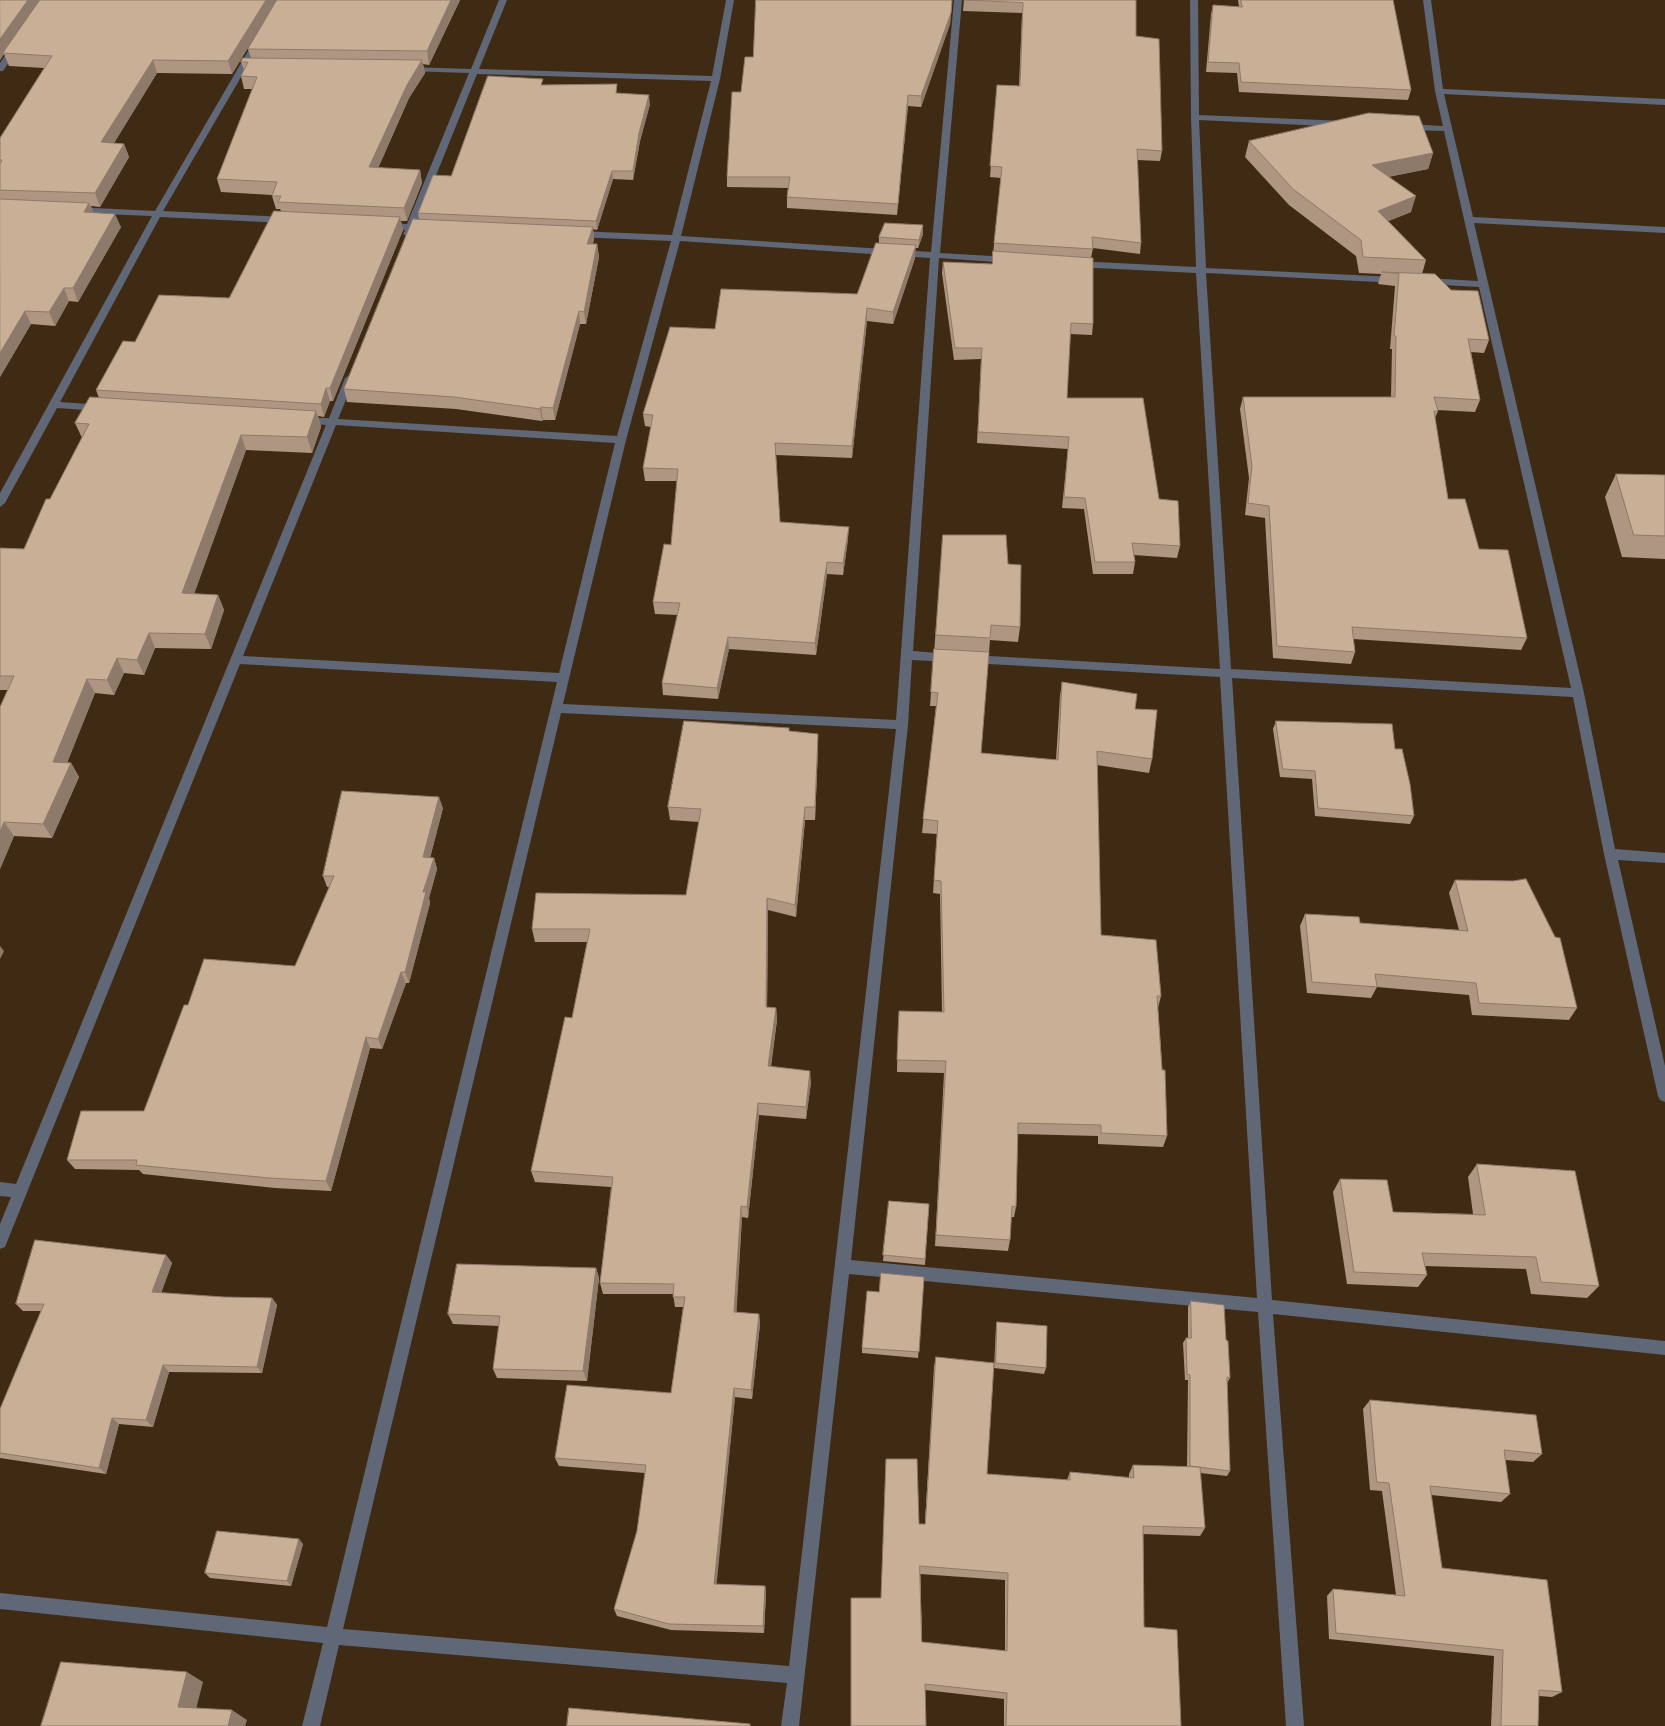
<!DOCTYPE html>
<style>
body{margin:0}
canvas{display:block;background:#3f2a14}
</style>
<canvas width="1665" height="1726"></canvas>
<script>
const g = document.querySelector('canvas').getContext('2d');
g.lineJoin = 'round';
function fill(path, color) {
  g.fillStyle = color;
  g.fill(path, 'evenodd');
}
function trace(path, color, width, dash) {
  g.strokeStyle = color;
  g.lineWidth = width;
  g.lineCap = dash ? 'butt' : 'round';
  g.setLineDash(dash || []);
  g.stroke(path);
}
fill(new Path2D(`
 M499,0h8l-28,69 233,7 14,-76h8l-14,79 -39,157 250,16 23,-252h8l-22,253 69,4 5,3 -5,3 -70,-5 -26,393 38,3 6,4 -6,4 -39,-2 -4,65 -57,535 406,38 -37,-621 -249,-14 -6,-4 6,-4 249,14 -24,-396 -120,-6 -5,-3 5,-3 120,6 -5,-150 -1,-117h8l1,115 146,6 4,3 -4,3 -146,-7 7,148 190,9 5,3 -5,3 -190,-10 25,396 340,19 -92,-401 -53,-3 -5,-3 5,-3 52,3 -34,-150 -36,-1 -4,-3 4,-3 35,2 -8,-35 -12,-91h8l12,89 222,10v6l-221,-11 29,123 192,10v6l-191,-10 110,470 31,156 50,4v10l-47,-3 47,206v36l-5,-2 -2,-4 -54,-242 -31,-157 -341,-19 40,622 393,41v14l-392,-41 31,412h-18l-28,-414 -409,-38 -50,452h-18l6,-43 -448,-38 -19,81h-18l21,-83 -323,-34v-16l327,34 230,-945 -317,-18 -233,578 -2,5 -5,2v-25l11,-27 -11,-1v-14l16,2 310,-759 -23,-2 -4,-1v-4h30l16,-40 5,-3 5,3 -17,41 279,17 54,-195 -94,-4 -5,-3 5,-3 95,4 39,-154 -234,-7 -61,151h11l5,3 -5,3 -13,-1 -3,6 -3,1 -5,-3 2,-4 -21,-2v-4l3,-1 20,1 62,-151 -62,-2 -4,-2 4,-2 64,2zM680,241l250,17 -34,462 -333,-16 63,-264zM336,425l279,18 -56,230 -316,-17zM561,713l335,16 -107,937 -446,-37z
 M255,39l7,2 -99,170 122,6 5,3 -5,3 -125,-6 -100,185 41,3 5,3 -5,3 -44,-3 -52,95 -5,4v-14l152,-277 -77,-3 -5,-3 5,-3 80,4z
 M13,44l7,2 -17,25h-3v-8z`), '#606777');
fill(new Path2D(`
 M0,0h277l-45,74 -75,-1 -43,70 10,1 5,13 -29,50 -9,-1 2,7 28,14 -43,75 -9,-1 -14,25 -24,-2 -31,53v-239l44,-70 -35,-2 -5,-12 -4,6z
 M277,0h183l-31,65 -6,-1 2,9 -16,25 -31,70 42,2 2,13 -15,38h-6l2,9 -70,171h-3l-6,16 -6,-1 3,11 -9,26 -66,-3 -52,144 24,1 6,15 -13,39 -56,-1 -11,27 -20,-2 -10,22 -19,-2 -28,69 4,1 8,14 -27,61 -38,-2 -14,33v-162l8,-17h-8v-142l24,1 58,-111 -7,-15 24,-25 -3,-8 39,-48 94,-44 52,-87 -1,-2h-4l-4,-13v-1l-51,-3 -4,-13 35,-90h-8l-3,-13 3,-6 -3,-8 10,-4 -3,-9z
 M952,0l-2,24 -29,83 -13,-1 -11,109 -110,-7v-11l1,-9 -61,-1v-10l14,-85 12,-35z
 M964,0h172v36l26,115 -2,10 -23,-1 4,83 -1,11 -47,-6 -2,10 2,66 -1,11 -22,-1 -3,64 92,101 21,47 -3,12 -43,-3 1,7 -2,12h-40l-9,-65 -22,-1 6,-59 -91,-6 4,-84 -27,1 -12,-87 1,-11 49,2 9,-86 -11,-1 7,-92 22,1 3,-73 -59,-2z
 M1238,0h155l18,90 -3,10 -169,-8 -2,-19 -31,-1 5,-58 2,-9 26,2z
 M544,85l74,8 32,11 -10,37 -7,39 -20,-1 -16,51 -4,-1 1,10 -1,5h4l2,13 -13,67h-6l-25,96h-12l-1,1 -86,-12 -109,-7 -3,-13 75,-170 -1,-6 33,-37z
 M1249,141l184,12 -5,16 -40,8 23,35 -23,9 38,39 -4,14 67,66 -5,13 -13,-1 9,48 -5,12 -38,-2 1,1 -3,7 13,81 31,50 48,89 -6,12 -168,-11 2,13 -4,12 -78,-6 -8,-140 -20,-3 4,-37 -9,-69 3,-12h148l1,-48h-2l5,-63 -17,-2 3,-10 -22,-1 -3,-17 -67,-51 -44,-48z
 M923,234l-5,14h-3v10l-22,66 -26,-3 -15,137 -76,-3 4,67 68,17 -5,36 -16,-1 -11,81 -87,-6 -11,50 -55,-4 -1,-12 16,-68 -23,-1 -2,-12 18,-57 6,-64h-32l-2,-13 8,-41 -6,-1 -2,-12 72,-85 142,-35 22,-51v-6z
 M1616,474l49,1v84l-43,-2 -17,-60z
 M943,535l65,29 12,63 -2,15 -28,-2 -9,113 75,7 4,-64 2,-14 73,27 17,50 -3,14 -52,-8 4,170 60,61 -3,12 9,128 -4,11 -65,-3v-8l-80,-2 -2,73 -2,10h-3l-1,23 -2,11 -73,-5 9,-173 -47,-1 1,-49 44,-11 -2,-118 -7,-1 4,-59 -15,-1 14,-127h-6z
 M1276,721l119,28 19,67 -4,8 -95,-8 -3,-37 -32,-2 -7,-48z
 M789,731l29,17 -3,72h-10l-9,97 -28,-7 -1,97 9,1 1,12 -6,47 40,15 -5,37 -47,-4 -11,103 -6,-1 -6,95 23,2 1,10 -8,75 -17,-2 -19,187 49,2 1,7 -2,40 -93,-3 -54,-14 -3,-7 23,-78 8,-58 -86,-7 -4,-8 116,-65 12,-86h-8l-2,-13h-70l-3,-11 11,-96 -76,-5 -4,-11 41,-153 15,-76h-52l-3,-13 154,-34 13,-73 -29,-2 -2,-13z
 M443,808l-13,50h4l3,11 -8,29 1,5 -21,80h-3l-24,66 -12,-1 -39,143 -56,-3 -132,-14 -4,-4 -64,-1 -8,-9 77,-49 44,-106 107,-39 35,-79h-3l-4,-11z
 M1455,880l122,128 -8,12 -97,-5 -3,-20 -92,-8 -6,11 -64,-5 -7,-67 5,-12 55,9 99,7 -10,-37z
 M1477,1164l122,122 -12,12 -56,-4 -5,-25 -101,-3 2,9 -9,12 -71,-3 -14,-92 7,-13 53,33 80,2 -5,-37z
 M889,1201l40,3 -4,61 -42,-4z
 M166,1255l6,8 -11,30 62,4 49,1 5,7 -15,68 -93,-1 -16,55 -34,-3 -13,50 -106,-16v-49l41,-98h-18l-7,-7z
 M596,1268l3,10 -12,103 -90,-3 -4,-9 6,-43 -46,-2 -5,-10z
 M924,1277l-6,81 -56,-5v-5l17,-56z
 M1191,1301l35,39 4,38 -3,5 3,88 -3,5 -27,-3 5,55 -5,8 -57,-2 1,93 37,99h-177v-27l-79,-9 -44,-92 5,-139 33,65h6l9,-157 2,-10 51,117 80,6 3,-8 59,6v-4l4,-9 54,2 1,-87h-3l-2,-37 3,-5h2v-31zM920,1574l85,6v71l-83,-9z
 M997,1322l49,46 -2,6 -50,-6 2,-40z
 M1370,1400l172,54 -9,8 -28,-2 5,34 -9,8 -70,-7 11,73 120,124 -10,5 -13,-1 -1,30h-47l3,-70 -165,-17 -2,-43 6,-7 63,6 -14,-104 -12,-1 -7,-81z
 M303,1544l-12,42 -81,-8 -5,-5z`), '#ae9682');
fill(new Path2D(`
 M28,0h14l-39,53 1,1 -4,6v-21z
 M266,0h11l-45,74 -4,-13z
 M451,0h9l-31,65 -2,-14z
 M952,0l-2,24 -29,83v-11z
 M153,60l4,13 -51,83 -5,-14z
 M422,60l3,13 -16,25 -36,82 -4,-13 38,-82z
 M649,95l1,9 -10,37 -7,39v-9l6,-38z
 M908,95v11l-11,109 1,-11z
 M124,144l5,13 -29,50 -5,-14z
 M1433,153l-5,16 -61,12 5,-16z
 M420,170l2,13 -15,38 -3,-13z
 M612,171l1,8 -16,51 -1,-9z
 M1416,196l-5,16 -37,15 4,-16z
 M89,203l5,13 -10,-4z
 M115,214l6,13 -43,75 -5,-14z
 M400,217l3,13 -70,171 -3,-13z
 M923,225v9l-5,14 1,-8z
 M593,227l1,12 -5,17 -2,-12z
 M597,244l2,13 -13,67 -2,-12z
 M916,245l-1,13 -22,66v-12z
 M64,288l5,13 -14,25 -6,-14z
 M867,308v13l-15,137v-12z
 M25,311l6,13 -31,53v-24z
 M579,311l1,13 -25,96 -2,-12z
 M326,388l4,13 -6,16 -3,-13z
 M541,407l2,13 -1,1 -2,-12z
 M316,411l5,16 -9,26 -5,-16z
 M241,435l5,15 -57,158 -7,-15z
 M849,527l-1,12 -5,36v-12z
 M827,562v12l-11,81 -1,-12z
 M218,595l6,15 -13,39 -6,-15z
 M149,633l6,15 -11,27 -7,-15z
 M728,637l1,12 -11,50 -1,-11z
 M117,658l7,15 -10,22 -7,-15z
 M87,679l8,14 -33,83 -9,-14z
 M818,734v14l-3,72v-13z
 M71,763l8,14 -27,61 -9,-14z
 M439,797l4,11 -16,61 -4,-12z
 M805,807v13l-9,97 -1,-12z
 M4,822l10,14 -14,33v-37z
 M434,858l3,11 -8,29 1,5 -21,80 -4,-11 18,-80z
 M767,898l1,12 -1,109 -1,-12z
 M0,946l4,5 -4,8z
 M401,972l5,11 -24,66 -4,-10z
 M776,1008l1,12 -8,58 -1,-12z
 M366,1037l4,11 -39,143 -5,-10z
 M810,1071l1,11 -5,37v-12z
 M758,1103l1,12 -11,103 -1,-11z
 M741,1206l1,11 -6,105 -2,-10z
 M166,1255l6,8 -13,36 -7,-7z
 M596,1268l3,10 -12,103 -4,-10z
 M272,1298l5,7 -15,68 -5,-6z
 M759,1314l1,10 -8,75 -1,-9z
 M163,1365l6,7 -16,55 -7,-7z
 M734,1388l1,9 -19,194 -2,-7z
 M112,1418l7,6 -13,50 -7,-6z
 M299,1539l4,5 -12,42 -4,-5z
 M765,1586l1,7 -2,40 -1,-7z
 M187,1672l16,10 -9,35 -16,-10z
 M232,1710l15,10 -2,6h-17z`), '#8d7a6a');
const building = new Path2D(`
 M0,0h28l-28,39z
 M40,0h226l-38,61 -75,-1 -52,82 23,2 -29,49 -95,-3v-26l2,-4h-2v-22l52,-82 -49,-3z
 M277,0h174l-24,51 -179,-2z
 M756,0h196l-1,13 -30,83 -13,-1 -10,109 -111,-7 3,-20h-63l5,-85h9l4,-35h8z
 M964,0h172v36l23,3 3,112 -25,-2 4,94 -49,-6 1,12 -99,-6 8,-76 -12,-1 7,-81 23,1 3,-83z
 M1241,0h152l18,90 -170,-8 -2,-19 -31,-1 5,-57 29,2z
 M243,58l179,2 -15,25 -38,82 51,3 -16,38 -126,-6 3,-6h-9l5,-14 -60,-3 40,-102 -16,-1 7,-14h-7z
 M488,76l55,3 -2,6 76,-1 -1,9 33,2 -10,38 -6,38h-21l-16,50 -178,-8 15,-38 18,1z
 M1369,113l50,3 14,37 -61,12 44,31 -38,15 48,49 -63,-3 -2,-17 -68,-51 -44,-48z
 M0,199l89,4 -5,9 31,2 -42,74h-9l-15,24 -24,-1 -25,42z
 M274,211l126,6 -70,171h-4l-5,16 -225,-14 27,-49 12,1 24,-47 70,3z
 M413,219l180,8 -6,17h10l-13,68 -5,-1 -26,97 -12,-1 -1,2 -86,-12 -110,-8z
 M885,223l38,2 -4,15 -40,-3z
 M876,243l40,2 -23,67 -26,-4 -15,138 -77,-3 5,79 69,5 -6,36 -16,-1 -12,81 -87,-6 -11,51 -55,-5 18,-80 -27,-1 11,-58 7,1 7,-76 -35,-1 10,-53 -10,-1 27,-87 45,2 6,-40 136,5z
 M993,251l100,7v66l-22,-1 -4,75h76l16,101 19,2 2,45 -48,-3 3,19h-40l-10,-64 -21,-1 5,-60 -91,-5 4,-84h-27l-12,-86 49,2z
 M1382,272l53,2 16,16 27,1 11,49 -21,-1 12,61 -46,-3 4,14h-4l14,88h17l14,50 29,1 19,88 -175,-11 3,25 -78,-6 -8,-140 -21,-3 4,-37 -9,-69h152l1,-61h-2l5,-62z
 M90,397l226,14 -9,26 -66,-2 -59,158 36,2 -13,39 -56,-1 -12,27 -20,-2 -10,22 -20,-1 -34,83 18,1 -28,61 -39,-2 -4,10v-125l14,-31h-14v-128l24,1 22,-50h4l39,-75 -14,-1z
 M1616,474l49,1v61l-31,-1z
 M943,535h63l2,29 13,1 -1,62 -29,-2 -1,13 -54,-3z
 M934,649l55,3 -8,101 77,7 4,-78 75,12 -2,15 22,1 -5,49 -55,-8 4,184 55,5 5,56h-4l5,74h3l2,66 -66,-3v-8l-83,-2 -2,84 -4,-1 -2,34 -74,-5 10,-174 -49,-1 2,-49 45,1 -3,-131 -7,-1 4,-59 -15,-2 15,-126 -7,-1z
 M684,721l105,7v3l29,3 -3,73h-10l-10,98 -28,-7 -1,109 10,1 -8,58 42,5 -4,36 -48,-4 -11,104 -6,-1 -7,106 25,2 -8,76 -17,-2 -20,196 51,2 -2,40 -94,-2 -55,-15 23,-78 9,-66 -91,-7 12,-73 104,8 14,-96h-12l1,-13 -74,-1 13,-106 -82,-6 34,-154 7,1 18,-89h-58l4,-36 150,2 15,-86 -33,-2z
 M1276,721l116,3 3,25h7l8,35 4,32 -96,-8 -3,-37 -32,-2z
 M342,791l97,6 -16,60 11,1 -11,34h3l-21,80h-4l-23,67 -12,-2 -40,144 -57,-3 -133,-13 1,-5h-70l14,-49h63l40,-106h4l16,-46 91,7 39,-90h-11z
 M1526,879l29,58 5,1 17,70 -98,-5 -3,-20 -101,-9 2,13 -65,-5 -7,-68 54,3 1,6 108,8 -13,-51 58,1z
 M1477,1164l98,7 24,115 -58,-4 -5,-25 -114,-4 5,22 -73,-3 -14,-93 47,1 6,32 92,3z
 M889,1201l40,3 -4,55 -42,-4z
 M35,1240l131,15 -14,37 71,5 49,1 -15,69 -94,-2 -17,55 -34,-2 -13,50 -99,-15v-44l44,-105h-28z
 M457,1264l139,4 -13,103 -90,-2 7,-53 -52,-2z
 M881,1273l43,4 -5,75 -57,-4 5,-57 12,1z
 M1191,1301l33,4 2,35 2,1 2,37 -3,-1 3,94 -40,-5v-91l-3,-1 -1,-36h5z
 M997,1322l50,4 -1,42 -50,-5z
 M936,1357l58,6 -7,111 83,6v-8l64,6 -1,-13 67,2 5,61 -62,-2 1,101 33,3 4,96h-175l1,-33 -82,-9 1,42h-75v-128h30l5,-139h31l2,65h6zM920,1566l88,7 -1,78 -85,-9z
 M1370,1400l166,15 6,39 -38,-4 6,44 -80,-8 12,82 105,12 15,112 -23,-2 -1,36h-37l2,-76 -167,-17 -3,-44 72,7 -16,-113 -12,-1z
 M217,1531l82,8 -12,42 -82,-8z
 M61,1662l126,10 -9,35 54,3 -4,16h-187z
 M569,1708l181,16v2h-183z`);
fill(building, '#caaf97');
trace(building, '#8d7a6a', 1);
</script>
